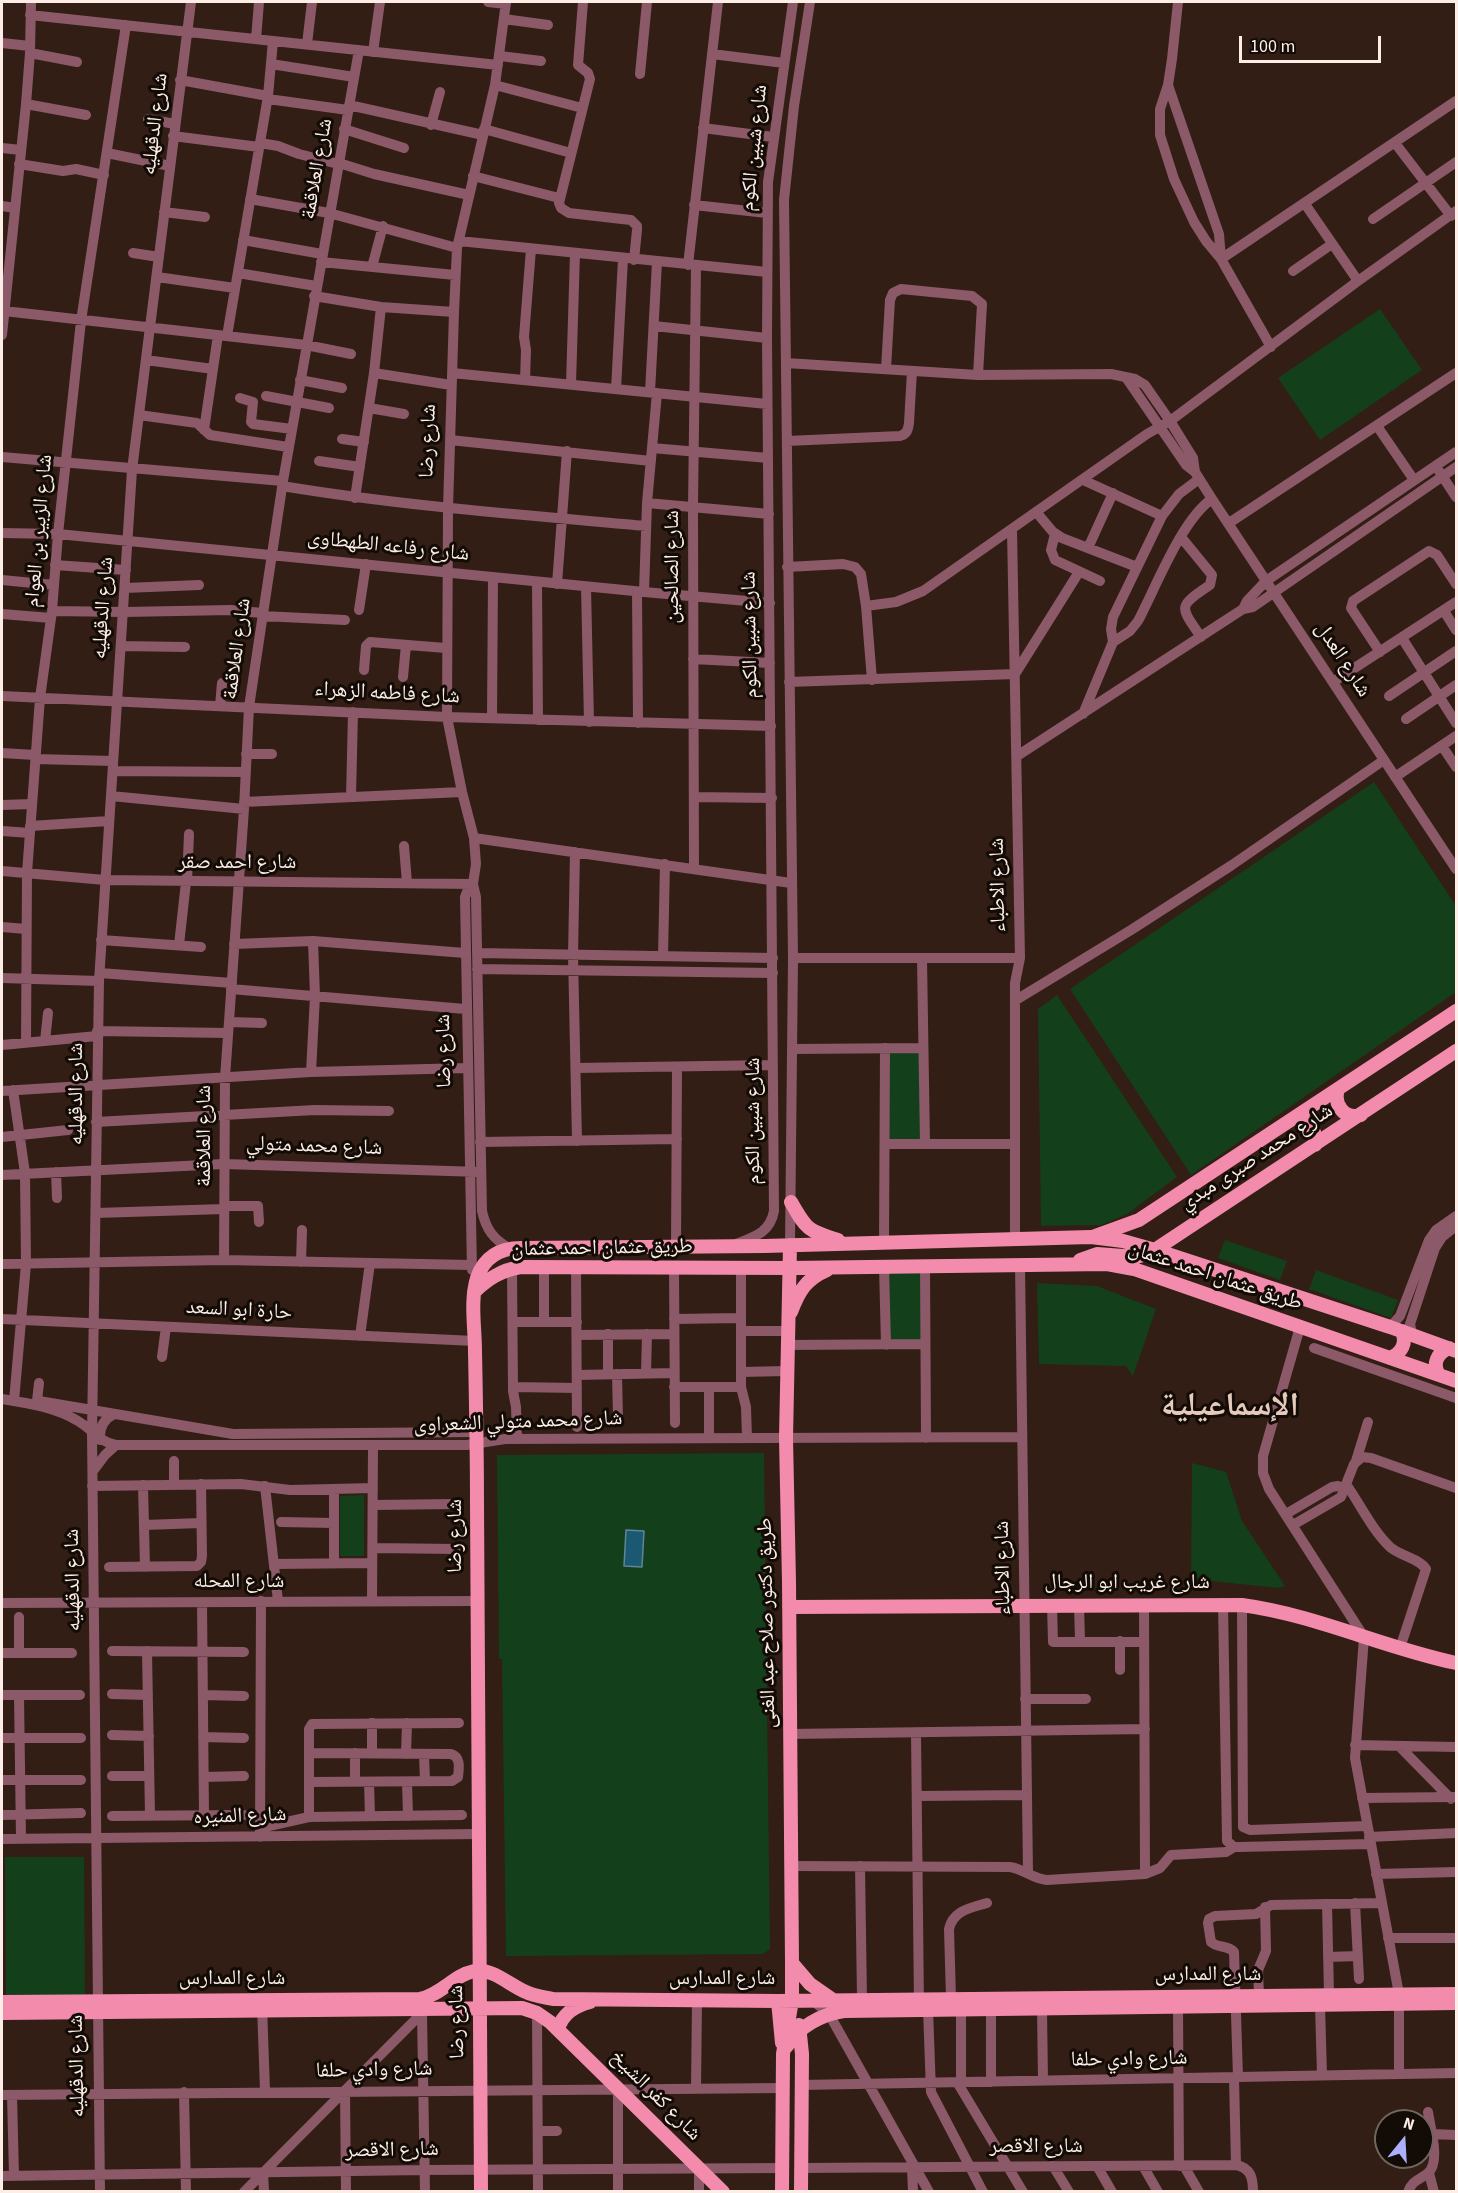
<!DOCTYPE html>
<meta charset="utf-8">
<style>
body{margin:0}
#map{position:relative;width:1458px;height:2193px;overflow:hidden;background:#321e14;font-family:"Source Sans 3",sans-serif}
canvas{display:block}
.frame{position:absolute;inset:0;border:3px solid #fceee7;pointer-events:none}
.north{position:absolute;left:1374px;top:2109px;width:60px;height:60px;box-sizing:border-box;background:#130b06;border:2px solid #706660;border-radius:50%;rotate:18deg;font-size:16px;font-weight:700;line-height:24px;text-align:center;color:#fceee7}
.north::after{content:'';display:block;margin:auto;width:21px;height:27px;background:#acaffb;clip-path:polygon(50% 0,100% 100%,50% 72%,0 100%)}
.scale{position:absolute;left:1239px;top:36px;width:142px;height:27px;box-sizing:border-box;border:3px solid #fceee7;border-top:0;padding-left:8px;font-size:18px;line-height:21px;white-space:nowrap;color:#fceee7;-webkit-text-stroke:4px #130b06;paint-order:stroke}
</style>
<div id="map">
<canvas width="1458" height="2193"></canvas>
<div class="frame"></div>
<div class="north">N</div>
<div class="scale">100 m</div>
</div>
<script>
const g = document.querySelector('canvas').getContext('2d');
g.lineJoin = 'round';
function fill(path, color) {
  g.fillStyle = color;
  g.fill(path, 'evenodd');
}
function trace(path, color, width, dash) {
  g.strokeStyle = color;
  g.lineWidth = width;
  g.lineCap = dash ? 'butt' : 'round';
  g.setLineDash(dash || []);
  g.stroke(path);
}
function label(font, color, halo, rows, align = 'center') {
  g.font = font + ' "Source Sans 3","Noto Naskh Arabic",sans-serif';
  g.lineWidth = 6;
  g.setLineDash([]);
  g.textBaseline = 'middle';
  g.strokeStyle = halo;
  g.fillStyle = color;
  for (const [text, x, y, turn = 0] of rows) {
    g.save();
    g.translate(x, y);
    g.rotate((+turn || 0) * Math.PI / 180);
    g.textAlign = isNaN(turn) ? turn : align;
    if (halo) g.strokeText(text, 0, 0);
    g.fillText(text, 0, 0);
    g.restore();
  }
}
fill(new Path2D(`
 M1380,309l42,61 -102,70 -42,-62z
 M1374,782l82,124v86l-265,183 -121,-186z
 M1057,995l120,182 -50,37 -14,6 -12,5 -60,1 -3,-217z
 M922,1049l2,93 -37,1 -1,-93z
 M1225,1240l62,21 -7,19 -62,-22z
 M1316,1270l82,30 -7,18 -82,-29z
 M924,1271v73h-37l-2,-72z
 M1037,1283l60,3 59,23 -23,67 -7,-10 -87,-2z
 M764,1453l6,496 -7,5 -257,2 -4,-297h-3l-2,-204z
 M1192,1463l34,9 16,49 43,65 -6,2 -88,-9z
 M364,1495v61h-24v-60z
 M5,1857h79l1,139h-79z`), '#143f1b');
const water = new Path2D(`
 M626,1530l18,1 -2,36 -18,-1z`);
fill(water, '#1a5971');
trace(water, '#5e8694', 1.5);
trace(new Path2D(`
 M488,2l18,2
 M506,2l-11,83 -38,163 -3,64 -6,197 -1,208 15,75 12,46 2,26 -3,20 3,13 6,314c4,18 11,28 27,37
 M583,2l-5,63 10,8 2,6 -31,124 2,5 8,5 62,7 6,6v4l-3,30
 M1178,2l-6,57 -4,26 -8,24v26l14,44 20,43 12,19 15,18 50,88
 M30,15l468,50
 M504,19l44,6
 M256,39l3,-37
 M2,43l28,3
 M307,44l5,-42
 M373,52l7,-50
 M30,53l47,9
 M712,54l72,9
 M500,56l41,5
 M271,64l83,13
 M640,74l7,-72
 M180,80l88,16
 M495,85l87,23
 M1168,85l51,149 2,25
 M268,99l80,11
 M26,104l60,11
 M349,105l134,30
 M148,119l27,5
 M431,125l9,-33
 M703,128l70,9
 M344,129l60,19
 M484,129l87,24
 M173,136l86,11
 M260,143l18,3 21,8 39,10
 M1395,143l56,73
 M2,148l19,2
 M107,153l63,13
 M339,163l35,11 95,21
 M19,164l44,7 13,-2 28,6
 M473,176l86,22
 M250,199l79,14 128,35
 M1305,204l53,77
 M694,205l73,8
 M2,206l13,2
 M164,212l41,5
 M1373,219l83,-57
 M243,240l79,14
 M459,241l308,31
 M133,253l26,4
 M1221,259l235,-158
 M321,262l134,13
 M688,265l30,-263
 M372,267l11,-41
 M1293,271l39,-27
 M238,273l78,13
 M157,277l78,11
 M314,296l67,11 73,5
 M4,311l302,34 45,9
 M654,326l113,12
 M2,335l24,-231 4,-51 1,-51
 M227,336l41,-240 5,-55
 M146,360l67,9
 M786,363l192,12 133,-1 24,5 10,6 25,36 23,37 2,14
 M886,369l4,-69 3,-7 8,-4 71,7 10,8 -4,71
 M374,373l77,12
 M452,373l315,31
 M1127,379l59,86 9,7 17,27 244,370
 M300,380l42,8
 M525,380l1,-30 -2,-13 7,-88
 M571,384l4,-131
 M616,389l7,-130
 M650,392l7,-130
 M266,396l63,12
 M240,398l13,4 -2,20 2,2 39,5
 M369,408l35,6
 M139,415l58,8 13,12 78,12
 M1377,426l37,54
 M204,430l14,-95
 M342,439l22,3
 M450,440l201,21
 M787,441l113,-5c7,-2 8,-6 9,-13l3,-52
 M652,448l116,10
 M2,457l281,24
 M319,461l41,6
 M1439,471l17,26
 M1083,480l79,36
 M282,486c121,20 242,29 364,40
 M355,498l19,-125 7,-66
 M647,503l122,11
 M1037,513l16,19 9,6 75,29
 M1229,523l227,-150
 M1012,530l8,428 -5,25v255
 M2,533l56,1 586,58 126,11
 M1055,534l-4,16 4,10 45,21
 M1181,537l31,38 -2,10c-32,22 -31,20 -9,52
 M1088,548l25,-55
 M55,565l71,5
 M787,567l56,-3 12,3 6,7 5,32 6,74
 M2,580l52,5
 M537,582l1,138
 M557,584l10,-133
 M586,587l3,135
 M125,588l74,-3
 M637,592l1,131
 M644,592l3,-89 10,-110
 M866,606l30,-4 27,-11 224,-157 23,-13 188,-140 98,-70
 M1243,609l4,-8 19,-20 190,-129
 M359,610l7,-46
 M52,611l72,1 107,-2 31,3
 M1444,611l12,19
 M2,614l49,4
 M262,616l83,4
 M1402,638l54,85
 M1113,642l17,-11 8,-10c18,-34 44,-102 74,-122
 M121,646l64,1
 M1380,652l-29,-44 2,-7 76,-50 8,4 19,29
 M693,659l77,4
 M364,670l2,-24 4,-4 76,6
 M403,677l3,-32
 M789,682l226,-8 64,-102
 M1333,682l123,-80
 M2,696l445,21 324,9
 M1389,696l67,-45
 M220,706l2,-23
 M1083,714l30,-72 -2,-13 2,-12 49,-101 17,-22 20,-15
 M492,718l1,-141
 M1406,719l50,-34
 M1442,746l14,21
 M2,753l33,2
 M246,754h26
 M1017,756l226,-147 10,-2 203,-140
 M35,759l78,2
 M113,771l133,1
 M1395,777l61,-41
 M111,796l133,13
 M351,797l2,-85
 M694,797l78,1
 M244,802l218,-10
 M2,805l29,-1
 M30,826l79,-5
 M2,831l28,2
 M474,838l317,45
 M404,846l3,37
 M575,852l-2,103 4,186
 M694,869l-1,-362 3,-241
 M2,871l103,9 368,4
 M187,882l2,-48
 M2,927l24,2
 M101,940l100,7
 M234,944l79,-3 152,12
 M179,945l7,-63
 M477,953l296,5
 M663,956l2,-92
 M793,958h227
 M922,958l3,186
 M477,969l296,4
 M100,973l132,10
 M2,978l97,3
 M231,989l234,20
 M1016,1000l115,-70 101,-65 152,-105
 M229,1022l33,1
 M97,1031l131,2
 M45,1041l3,-28
 M26,1043l1,-170 13,-175 12,-87 6,-77 23,-213 45,-296
 M2,1045l95,-9
 M793,1049l130,-1
 M576,1068l197,-3
 M311,1072l4,-76 -2,-55
 M13,1090l12,83 1,91 -12,137
 M2,1091l309,-19 156,-4
 M96,1122l219,-12 74,1
 M2,1137l66,-7
 M480,1142l197,-3
 M885,1144h130
 M56,1172l1,26
 M2,1175l222,-11 257,8
 M224,1206h34l1,16
 M96,1213l128,-4
 M884,1243l1,-195
 M736,1244c18,-7 34,-11 38,-33l-7,-873 1,-156 25,-180
 M790,1245l3,-287 -9,-758 10,-94 16,-104
 M676,1246l1,-179
 M224,1260l1,-182 19,-269 5,-102 34,-226 76,-431
 M301,1262l1,-32
 M2,1264l222,-4 247,5
 M1020,1264l8,608
 M884,1266l2,79
 M925,1266l1,172
 M674,1267l1,156
 M741,1267v120l5,20 1,31
 M512,1268l1,123 3,16 1,32
 M576,1268l1,159
 M472,1270l-7,-373 3,-8 5,-5
 M2,1319l473,22
 M674,1319l67,-1
 M513,1322h64
 M544,1322v-55
 M1300,1327l-37,129v17l6,16 95,148 -9,121 44,236v80
 M1390,1327l10,-11 29,-76 7,-10 20,-14
 M741,1331h46
 M1412,1334l-2,-10 25,-76 7,-11 14,-11
 M577,1335l97,-1
 M360,1336l10,-73
 M787,1345l137,-1
 M1314,1348l142,50
 M162,1357l4,-30
 M741,1372l46,-1
 M646,1373l1,-39
 M608,1374v-40
 M617,1374l1,44
 M577,1375l97,-2
 M513,1387l64,1
 M674,1387h67
 M2,1399c25,4 53,8 76,22 14,8 21,21 38,24h351l38,-6 517,-2
 M37,1401l2,-18
 M39,1401l194,33 244,-2
 M709,1438v-51
 M100,1440c-1,-12 4,-21 14,-26
 M174,1461v24
 M1356,1461l12,-39
 M93,1471l12,-16 11,-10
 M1346,1484c14,20 26,46 44,63 10,9 29,11 36,22l-26,79
 M143,1485l2,82
 M92,1486l149,-2 49,6 83,-2
 M265,1486l13,115
 M373,1505l82,-1
 M1286,1514l46,-27 6,-1 6,2
 M281,1522l53,1
 M144,1525l57,-2
 M1293,1525l48,-28 13,-33 8,-7 9,1 85,30
 M373,1548l84,1
 M334,1563v-74
 M275,1564l97,-1
 M109,1567l88,-1 4,-4 1,-6 -1,-72
 M372,1601l1,-155
 M202,1602l2,213
 M2,1603l476,-2
 M1223,1603l4,238 7,6h5l131,-3
 M1144,1604l1,270
 M1052,1605l1,37h91
 M1079,1605l1,36
 M1242,1605l1,222 7,3 117,-4
 M19,1617v36
 M1120,1641v29
 M112,1651l132,1
 M147,1651l3,164
 M2,1653h70
 M112,1694l36,1
 M2,1695h78
 M19,1695l2,144
 M203,1695l41,1
 M1025,1699h61
 M372,1723v30
 M916,1733l3,272
 M790,1734l355,-5
 M112,1735l37,1
 M203,1737l41,1
 M2,1738h79
 M1355,1745l101,2
 M1399,1746l52,53
 M309,1753l142,1c10,3 8,14 7,23l-6,4 -143,1
 M355,1753v29
 M406,1754l1,-31
 M424,1754l1,27
 M112,1776h37
 M204,1777l40,-1
 M2,1780h79
 M369,1782l1,34
 M407,1782l1,34
 M917,1796l110,-1
 M1362,1798l94,-1
 M2,1815l79,-2
 M112,1816l132,-1
 M309,1817v-88l3,-5 147,-1
 M260,1828l49,-11 153,-2
 M260,1837l1,-236
 M1369,1837l87,-4
 M2,1839l477,-5
 M791,1866l219,1c14,2 23,12 37,13l98,-6 15,-6 11,-13 55,-3 8,-5
 M860,1866l2,133
 M1376,1874l80,-2
 M1355,1903l4,76
 M1327,1904l2,91
 M1388,1938h68
 M1328,1957l30,-1
 M1259,1995l-1,-25 8,-19 -1,-44
 M951,1998l-2,-69c4,-19 22,-21 38,-26
 M812,2000l17,14 100,178
 M262,2005l3,86
 M1320,2005l2,70
 M1178,2007l1,159
 M1042,2008l1,73
 M928,2009l3,83 52,100
 M961,2009v73
 M991,2009v73
 M537,2013l1,179
 M422,2014l3,178
 M1234,2077l2,88
 M1238,2077l-4,-125c-6,-7 -17,-4 -23,-10l-3,-19 1,-4 6,-3 41,-2 15,-9 111,-2
 M957,2082l66,110
 M801,2085l655,-12
 M696,2089l1,-89
 M345,2091l1,101
 M184,2092l2,100
 M2,2095l781,-7
 M12,2095l2,81
 M538,2131h19
 M1432,2134l24,1
 M1053,2166l16,26
 M1097,2166l15,26
 M1143,2166l15,26
 M1184,2166l15,26
 M912,2167l1,25
 M801,2168l435,-3c15,3 17,13 17,27
 M263,2172l1,20
 M1429,2173l5,19
 M2,2176l422,-6 359,-2
 M100,2192l-8,-759 7,-452 33,-511 59,-468
 M244,2192l182,-183
 M618,2192v-103
 M699,2192v-24
 M1408,2192c4,-12 12,-12 20,-19 13,-11 2,-46 0,-61`), '#8b5968', 10);
trace(new Path2D(`
 M1338,1089c-5,15 6,31 23,26
 M1295,1118c15,3 22,13 20,27
 M791,1202c15,27 17,29 47,38
 M1095,1236l44,-16 317,-209
 M1080,1260l17,-6 39,3 14,-4 306,-202
 M474,1292c14,-13 27,-22 47,-25l269,1 317,-4 27,5 322,112
 M791,1312c8,-21 15,-33 36,-42
 M1390,1358c12,-5 17,-15 12,-27
 M1439,1375c-7,-11 -2,-22 10,-27
 M789,1607l453,-2c74,10 142,43 214,58
 M792,1963l18,21 23,16
 M778,2001l4,42
 M2,2002l418,-3c21,-4 34,-24 54,-28 19,-3 35,14 52,21 8,4 18,5 27,7l225,2 678,-7
 M2,2013l520,-5 15,5 13,9 173,170
 M799,2025l3,29 -1,138
 M558,2029c5,-16 17,-23 32,-27
 M787,2046c11,-19 35,-32 57,-35l612,-8
 M481,2192c-2,-230 -3,-460 -4,-689 0,-51 -1,-101 -2,-152 0,-23 -5,-50 2,-73 7,-21 23,-30 44,-30l243,-2 327,-9 32,4 32,9 235,77 66,24
 M782,2192l1,-138 9,-54v-37l-3,-381 -3,-144 4,-193`), '#f38cac', 14);
label('21px', '#fceee7', '#130b06', [
 ["شارع الدقهليه",156,124,-83],
 ["شارع شبين الكوم",755,148,-84],
 ["شارع العلاقمة",318,169,-80],
 ["شارع رضا",429,441,-88],
 ["شارع الزبير بن العوام",40,531,-85],
 ["شارع رفاعه الطهطاوى",388,547,6],
 ["شارع الصالحين",673,567,-90],
 ["شارع الدقهليه",104,608,-86],
 ["شارع شبين الكوم",751,635,-91],
 ["شارع العلاقمة",238,649,-82],
 ["شارع العدل",1342,660,57],
 ["شارع فاطمه الزهراء",387,694,3],
 ["شارع احمد صقر",237,863],
 ["شارع الاطباء",999,885,-91],
 ["شارع رضا",445,1051,-91],
 ["شارع الدقهليه",77,1094,-90],
 ["شارع شبين الكوم",754,1121,-90],
 ["شارع العلاقمة",205,1136,-90],
 ["شارع محمد متولي",314,1147,2],
 ["شارع محمد صبرى مبدي",1257,1158,-33],
 ["طريق عثمان احمد عثمان",602,1249,-1],
 ["طريق عثمان احمد عثمان",1215,1277,18],
 ["حارة ابو السعد",239,1311,3],
 ["شارع محمد متولي الشعراوى",518,1423,-2],
 ["شارع رضا",456,1536,-90],
 ["شارع الاطباء",1004,1568,-91],
 ["شارع الدقهليه",74,1580,-91],
 ["شارع المحله",239,1582],
 ["شارع غريب ابو الرجال",1127,1583],
 ["طريق دكتور صلاح عبد الغنى",768,1623,-91],
 ["شارع المنيره",240,1817,-2],
 ["شارع المدارس",1208,1975],
 ["شارع المدارس",232,1979],
 ["شارع المدارس",722,1979],
 ["شارع رضا",458,2022,-91],
 ["شارع وادي حلفا",1129,2060,-1],
 ["شارع الدقهليه",78,2066,-91],
 ["شارع وادي حلفا",374,2071,-1],
 ["شارع كفر الشيخ",655,2096,45],
 ["شارع الاقصر",1036,2147],
 ["شارع الاقصر",392,2151,-1]
]);
label('bold 33px', '#e5cabc', '#130b06', [
 ["الإسماعيلية",1230,1408]
]);
</script>
